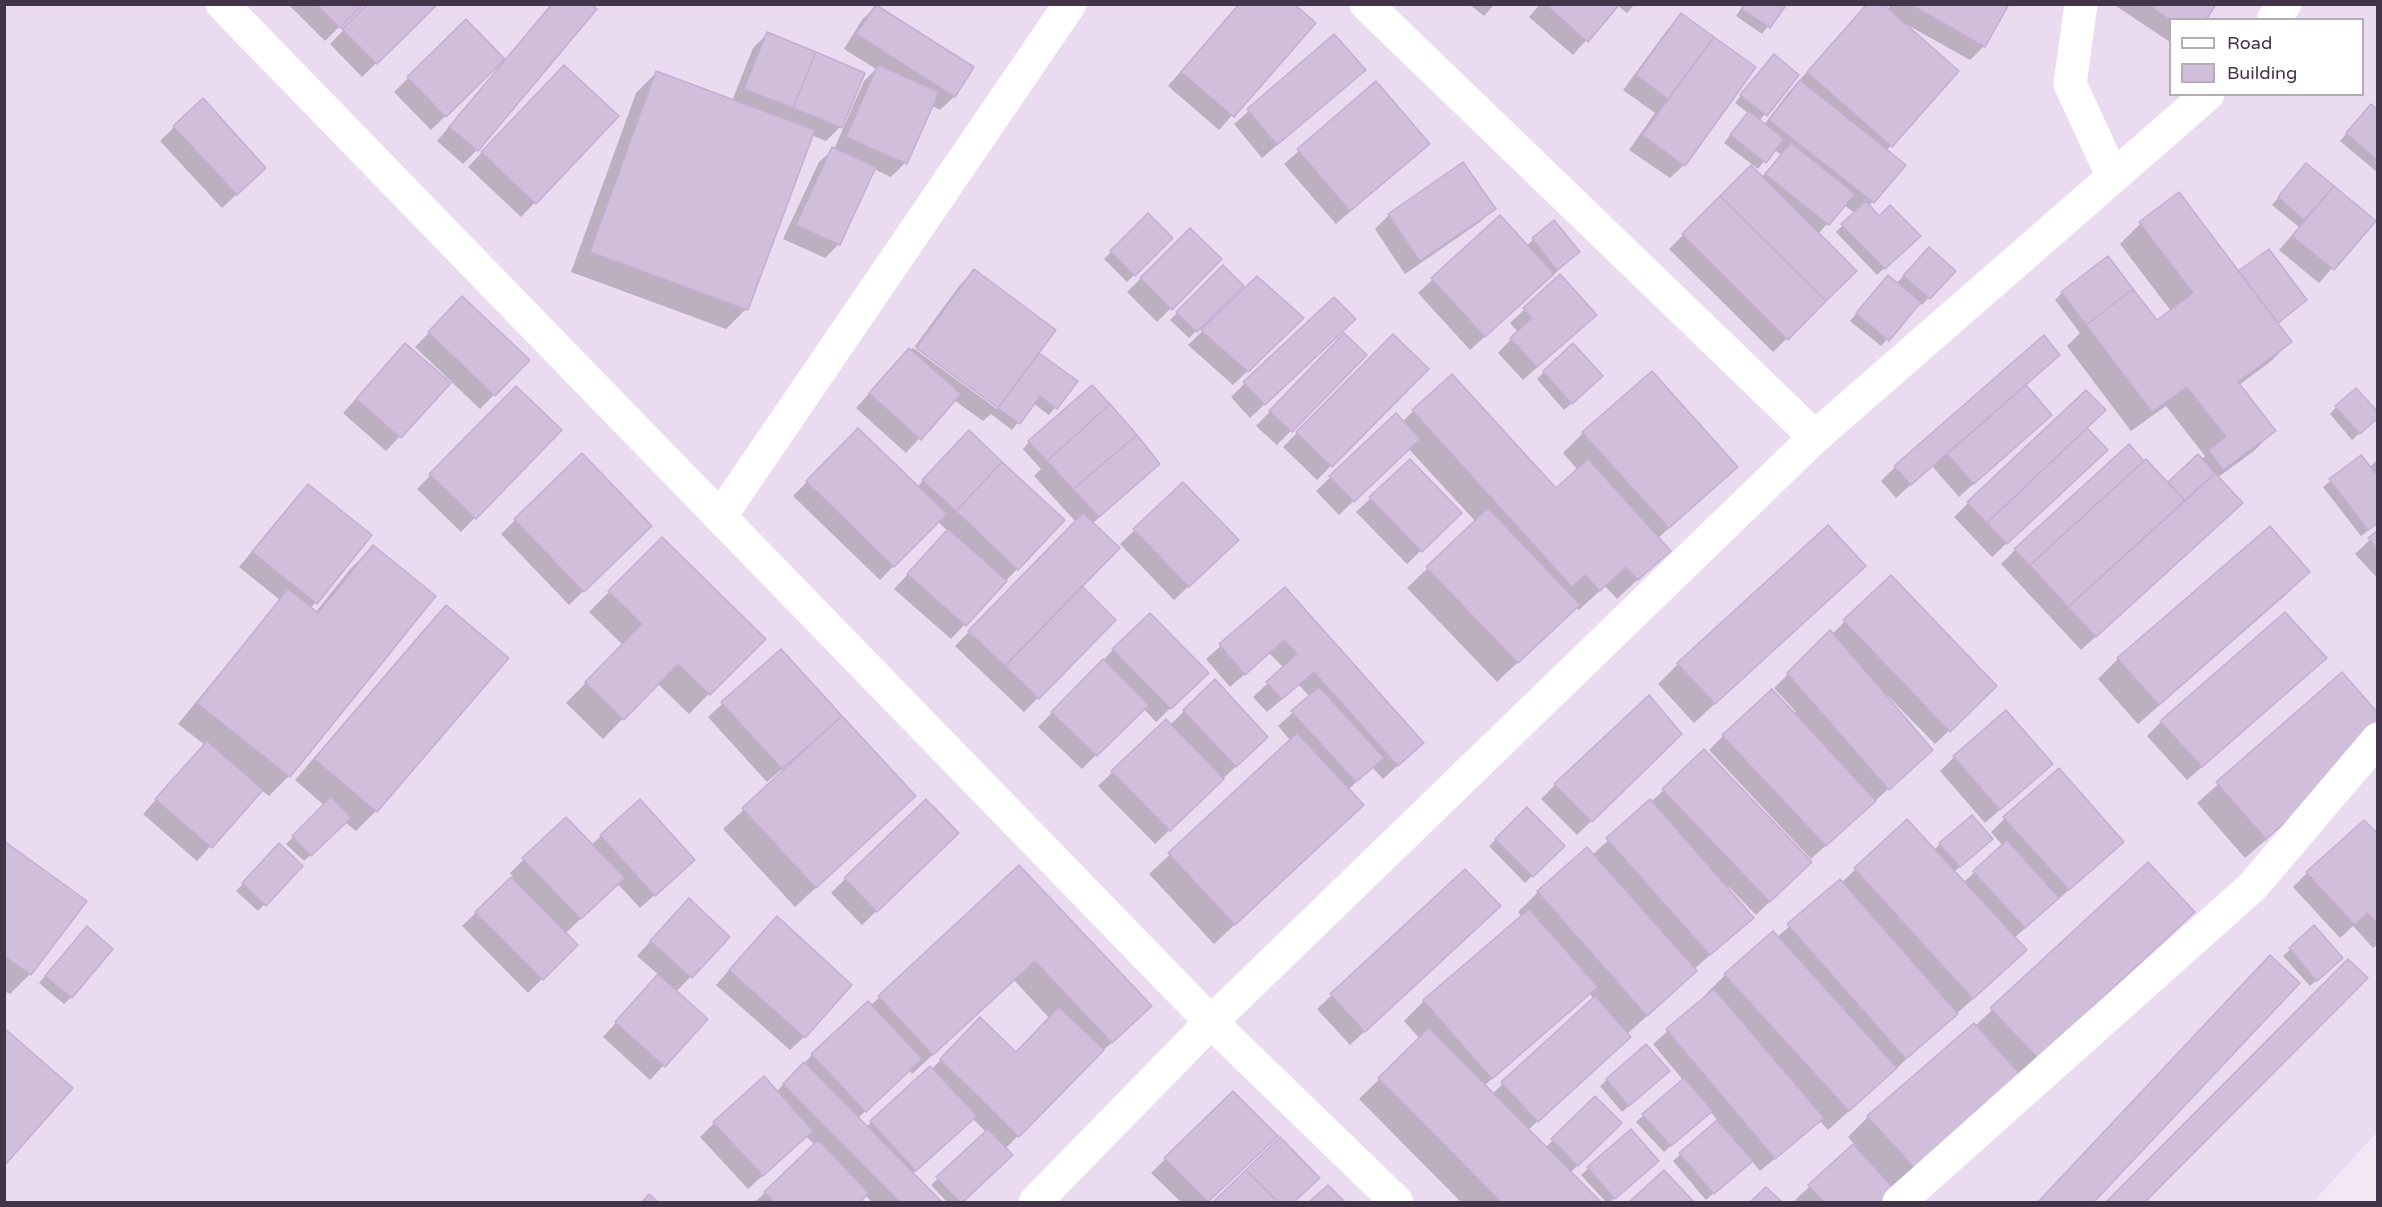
<!DOCTYPE html>
<style>
body{margin:0}
#map{position:relative;width:2382px;height:1207px;overflow:hidden;background:#f1e7f5;font-family:"Varela Round",sans-serif}
canvas{display:block}
.frame{position:absolute;inset:0;border:6px solid #423549;pointer-events:none}
.legend{position:absolute;left:2169px;top:18px;width:195px;height:78px;box-sizing:border-box;background:#fff;border:2px solid #b3aeb6;margin:0;padding:8px 10px;list-style:none;font-size:18px;color:#423549}
.legend li{display:flex;align-items:center;gap:12px;height:30px}
.legend b{width:30px;border:2px solid #b3aeb6}
</style>
<div id="map">
<canvas width="2382" height="1207"></canvas>
<div class="frame"></div>
<ul class="legend">
<li><b style="height:8px;background:#fff"></b>Road</li>
<li><b style="height:16px;background:#d0bedb"></b>Building</li>
</ul>
</div>
<script>
const g = document.querySelector('canvas').getContext('2d');
g.lineJoin = 'round';
function fill(path, color) {
  g.fillStyle = color;
  g.fill(path, 'evenodd');
}
function trace(path, color, width, dash) {
  g.strokeStyle = color;
  g.lineWidth = width;
  g.lineCap = dash ? 'butt' : 'round';
  g.setLineDash(dash || []);
  g.stroke(path);
}
fill(new Path2D(`
 M5,5h2372v1127l-64,70h-2308zM2170,20h192v74h-192z`), '#eadbf1');
fill(new Path2D(`
 M288,4h74l-37,37z
 M369,4h67l-74,73 -32,-33z
 M552,4l-75,146 -14,14 -26,-23 63,-75 -1,-2 -68,66 -37,-38 72,-71 38,40z
 M1239,4l75,19 -95,107 -51,-44z
 M1469,4h26l-11,12z
 M1540,4h95l-8,9 -10,-8 -44,50 -44,-38z
 M1744,4h41l-23,30 -26,-18z
 M1868,4l19,6 4,-6h111l-18,42 -14,14 -66,-37 53,49 -71,79 17,14 -34,41 10,12 39,18 -41,39 -41,-43 19,-19 -11,-8 -26,29 37,37 -82,81 -104,-103 82,-82 10,11 20,-23 -7,-6 -16,20 -34,-26 24,-30 -13,-10 32,-40 30,12 -38,46 5,4 24,-32z
 M2113,4h101l-44,16v22z
 M876,6l96,62 -18,29 -14,13 -9,-5 -26,58 -14,14 -17,-8 -35,75 -14,14 -42,-19 36,-77 15,-13 30,-68 12,-12 -32,-20 18,-29z
 M1682,15l72,52 -70,98 -14,13 -41,-28 26,-37 -32,-23 45,-61z
 M767,34l73,93 -14,14 -15,-6 -65,174 -20,20 -155,-57 65,-179 20,-20 76,28 21,-53z
 M1334,36l30,34 -102,88 -28,-34z
 M550,81l67,35 -96,101 -53,-50z
 M1376,84l52,60 -92,80 -52,-60z
 M2378,112v61l-38,-32 24,-28z
 M174,127l76,55 -28,26 -62,-67z
 M1463,164l31,44 -14,14 -75,52 -30,-45 14,-14z
 M2306,165l68,56 -55,62 -40,-33 20,-23 -27,-22z
 M1148,215l23,23 -44,44 -23,-23z
 M1500,217l26,29 27,-24 18,37 -101,91 -52,-57z
 M2140,224l98,49 67,27 -29,24 14,18 -20,20 -31,23 35,46 -20,20 -37,27 10,39 -146,133 -80,-86 14,-14 153,-66 30,-28 3,4 4,-4 -39,-50 -35,25 -64,-85 13,-13 -25,-33 7,-7 94,29 15,-11 -51,-67z
 M1190,230l30,29 -63,63 -30,-30z
 M1922,256l32,15 -32,34 -3,-3 -38,44 -31,-25 31,-37h15z
 M1223,267l19,19 -53,52 -19,-18z
 M974,271l63,82 39,28 -27,34 -16,-12 -21,27 -21,-16 -8,7 -29,-21 -48,53 -50,-45 39,-44 18,-16 84,61v-4l-82,-59 45,-61z
 M1560,276l21,53 -58,51 -25,-27 20,-21 -8,-9z
 M1257,278l45,40 -69,67 -45,-40z
 M449,312l79,48 -48,49 -65,-62z
 M1340,333l-90,85 -19,-21 14,-14z
 M1393,336l34,33 -110,111 -34,-33z
 M405,345l44,38 -63,68 -43,-38z
 M1573,345l22,38 -31,27 -27,-31z
 M1330,349l35,6 -88,90 -21,-19z
 M2058,355l-33,31 25,29 -91,82 -27,-31 -36,32 -15,-17 14,-14z
 M516,388l44,42 -99,102 -44,-43z
 M2336,407l36,15 -20,18 -22,-26z
 M1413,411l143,79 22,-20 -15,-17 20,-20 132,54 -57,51 11,12 -52,49 -12,-13 -26,24 -3,-3 -79,75 -90,-94 69,-66 -68,-74 -69,67 -23,-24 79,-76 7,7z
 M2086,429l6,35 -100,93 -38,-40 14,-14z
 M858,430l59,57 38,-41 62,123 -66,70 -57,-50 54,-58 -11,-10 -57,59 -87,-84z
 M1029,442l129,22 -66,60 -12,62 34,34 -90,92 -69,-66 121,-124 -42,-46 7,-7 -18,-20z
 M582,455l68,71 -81,79 -68,-71z
 M2361,457l8,11 9,-9v64l-17,13 -38,-49z
 M1410,461l50,52 -53,51 -51,-52z
 M1183,485l40,69 -49,46 -54,-56z
 M308,486l61,49 -59,74 5,4 37,-46 21,-20 -84,229 -20,20 -8,-6 -64,71 -54,-47 62,-69 -27,-21 102,-124 -41,-33 55,-67z
 M2378,532v47l-23,-25z
 M662,539l101,100 -74,75 -32,-31 -54,56 -37,-36 57,-58 -34,-33z
 M1864,566l-170,157 -36,-39 20,-20z
 M2308,572l-20,21 -150,131 -40,-45 20,-20z
 M1891,577l90,123 -46,44 -47,-48 -2,1 31,66 -106,96 -102,-109 14,-14 73,-24 -22,-24 56,-56 2,2z
 M1285,589l137,154 -39,36 -11,-12 -24,23 -7,35 -127,119 -65,-70 142,-133 -13,-15 32,-29 -11,-12 -32,27 -14,-15 31,-29 -15,-15 -39,34 -24,-28z
 M446,607l61,51 -131,153 -20,20 -11,-9 -41,39 -18,-17 39,-38 -30,-26 131,-153z
 M1113,650l94,23 -51,49 -13,-14 -61,61 -44,-42z
 M780,651l61,66 52,99 -98,91 -72,-78 74,-69 -2,-2 -28,24 -59,-65z
 M2311,672l-124,108 -40,-44 14,-14z
 M2342,674l28,76 -125,108 -48,-55z
 M1184,711l68,40 -97,93 -57,-58 68,-65 4,4z
 M1680,734l-103,101 -36,-36 14,-14z
 M1704,752l106,110 -54,53 -27,-28 -2,2 11,42 -44,38 1,2 -20,20 -48,43 -12,17 -87,79 17,18 50,-50 25,25 -50,50 29,29h-138l-102,-103 61,-60 -16,-18 20,-20 98,-84 -4,-5 20,-20 49,-43 5,6 59,-53zM1589,993l5,6 -102,95 -8,-8z
 M1954,757l97,7 -66,59 -45,-52z
 M1527,809l36,37 -38,37 -36,-37z
 M2005,818l103,38 -94,82 11,12 -20,20 -177,160 -8,-9 -60,50 -9,-11 -45,40 -33,-39 45,-40 -8,-10 -46,41 -28,-30 47,-42 -30,-36 54,-47 -2,-2 20,-20 52,-38 64,-54 66,-62 27,29 6,-6 44,2 -30,26 9,11 40,-37 -12,-14z
 M2378,829v115l-5,4 -20,-22 -13,12 -47,-51 14,-14z
 M601,836l92,24 -53,48 -23,-25 -52,51 11,11 -48,48 -66,-67 51,-49 -3,-4 14,-14 67,-14z
 M4,843l80,58 -54,73 -20,20 -6,-3z
 M279,846l22,20 -43,45 -22,-20z
 M943,847l-81,78 -31,-32 14,-14z
 M2148,864l45,48 -306,290h-89l-3,-2 60,-55 -7,-8 20,-20 107,-91z
 M1019,867l111,159 -40,36 -85,87 6,6 -49,47h-15l-16,-17 56,-52 -15,-15 -60,56 28,28h-68l-7,-7 -7,7h-103l60,-57 -9,-9 -58,53 -48,-52 14,-14 62,-31 36,-37 56,-52 2,3zM1014,980l36,39 -34,35 -50,-21 -35,37 -1,-2 -64,59 -9,-8 52,-49 3,4z
 M1465,871l20,49 -135,125 -33,-36z
 M675,914l53,23 -52,55 30,27 -56,61 -47,-43 56,-62 -22,-19z
 M2314,927l20,38 -24,21 -27,-30z
 M763,932l41,105 -14,13 -74,-65z
 M80,935l-9,62 -7,7 -25,-21z
 M2250,977l48,6 -206,219h-53z
 M1661,1078l-39,34 -22,-26 7,-6z
 M1233,1093l42,43 -67,66h-27l-30,-29z
 M1631,1131l19,37 -40,34h-4l-25,-27z
 M1280,1139l37,39 -25,24h-78z
 M1664,1172l28,30h-61z`), '#0003');
const building = new Path2D(`
 M316,4h48l-24,24z
 M367,4h71l-61,60 -35,-35z
 M552,4h40l5,5 -119,142 -29,-24z
 M1239,4h55l22,19 -82,94 -53,-45z
 M1545,4h75l-32,38z
 M1745,4h42l-17,24 -28,-19z
 M1867,4h16l76,67 -67,76 -85,-75z
 M1910,4h95l3,2 -23,41z
 M2148,4h68l-10,16h-36z
 M876,5l98,62 -19,30 -99,-63z
 M1681,13l33,24 -46,62 -32,-24z
 M466,19l39,40 -59,58 -39,-40z
 M767,32l49,20 -23,56 -49,-19z
 M1334,34l32,36 -89,75 -30,-36z
 M1714,37l42,30 -71,99 -43,-31z
 M816,52l49,21 -23,55 -49,-20z
 M1774,54l25,21 -32,41 -27,-21z
 M564,65l55,51 -83,88 -55,-52z
 M878,65l61,27 -32,72 -61,-27z
 M656,71l159,59 -67,180 -158,-58z
 M1800,80l106,85 -32,38 -105,-83z
 M1376,81l54,63 -80,67 -53,-62z
 M203,98l63,70 -29,27 -64,-69z
 M2371,104l7,6v51l-32,-28z
 M1749,111l35,28 -18,24 -36,-28z
 M1791,143l64,51 -26,31 -64,-51z
 M832,147l44,20 -36,78 -44,-20z
 M1463,162l33,47 -76,52 -32,-47z
 M2306,163l28,23 -30,34 -26,-23z
 M1751,165l106,106 -31,30 -106,-105z
 M2334,186l42,35 -42,49 -42,-34z
 M2179,192l113,150 -54,40 38,49 -53,39 -15,-20 18,-13 -39,-50 -35,25 -66,-87 47,-36 24,31 36,-27 -54,-71z
 M1720,196l106,105 -38,39 -106,-106z
 M1866,201l13,15 11,-11 31,31 -36,33 -44,-45z
 M1148,213l25,25 -38,38 -25,-25z
 M1500,215l54,59 -69,63 -54,-59z
 M1554,220l26,32 -23,18 -25,-32z
 M1190,228l32,31 -50,51 -32,-32z
 M1929,247l27,24 -26,28 -27,-23z
 M2269,249l38,51 -29,23 -40,-52z
 M2108,256l25,33 -47,36 -25,-33z
 M1223,265l21,21 -47,46 -21,-20z
 M974,269l82,61 -58,78 -82,-60z
 M1560,274l37,41 -60,52 -27,-29 22,-20 -9,-10z
 M1888,275l33,27 -32,39 -33,-28z
 M1257,276l47,42 -56,54 -47,-42z
 M462,296l68,64 -35,36 -67,-64z
 M1334,297l22,22 -91,86 -22,-23z
 M1344,333l23,22 -75,77 -23,-21z
 M1393,334l36,35 -97,98 -36,-35z
 M2044,335l16,20 -149,130 -17,-19z
 M405,343l46,40 -50,55 -45,-39z
 M1573,343l30,33 -31,28 -29,-33z
 M909,348l52,46 -40,46 -52,-47z
 M1039,353l39,28 -21,28 -17,-13 -20,28 -22,-16z
 M1652,371l86,96 -69,61 -87,-96z
 M1452,374l104,114 32,-29 83,92 -33,29 -12,-13 -26,24 -15,-16 -13,12 -160,-177z
 M1092,385l18,19 -63,57 -19,-20z
 M2026,385l26,30 -78,69 -27,-30z
 M516,386l46,44 -86,89 -47,-45z
 M2356,388l22,24v6l-18,16 -25,-28z
 M2086,390l20,20 -119,113 -20,-21z
 M1110,404l27,31 -64,54 -26,-28z
 M1396,413l24,26 -66,63 -25,-26z
 M858,428l89,86 -53,53 -88,-86z
 M2087,428l21,22 -101,94 -20,-21z
 M969,430l33,32 -46,49 -34,-31z
 M1137,435l23,29 -61,53 -26,-28z
 M2129,444l15,17 -114,104 -16,-16z
 M582,453l70,73 -68,66 -70,-73z
 M2198,454l17,19 -30,28 -17,-19z
 M2361,455l17,21v47l-10,7 -39,-51z
 M1410,459l52,54 -40,39 -53,-55z
 M2146,459l39,42 -117,106 -38,-42z
 M1002,462l63,58 -47,50 -62,-59z
 M2215,473l28,30 -147,134 -28,-30z
 M1183,482l56,58 -50,47 -56,-58z
 M308,484l64,51 -55,69 -65,-52z
 M1488,508l92,97 -62,58 -92,-96z
 M1083,513l37,35 -115,118 -37,-35z
 M1828,525l38,41 -151,138 -38,-41z
 M2270,526l40,46 -151,133 -42,-47z
 M948,529l59,52 -41,45 -59,-52z
 M2378,530v19l-10,-11z
 M662,537l104,102 -56,56 -32,-31 -54,56 -39,-38 57,-58 -34,-33z
 M373,545l63,51 -146,181 -93,-74 91,-114 30,24z
 M1891,575l106,111 -47,46 -107,-112z
 M1082,586l34,34 -77,79 -34,-33z
 M1285,587l139,156 -26,23 -84,-94 -32,27 -16,-17 31,-28 -13,-14 -39,35 -26,-31z
 M446,605l63,53 -132,154 -63,-53z
 M2285,612l42,46 -125,109 -42,-46z
 M1150,613l59,60 -38,36 -59,-60z
 M1830,630l103,120 -44,40 -102,-117z
 M781,649l61,67 -60,53 -61,-67z
 M1103,659l46,46 -52,51 -46,-44z
 M2342,672l36,41v29l-112,97 -50,-57z
 M1215,679l53,58 -32,30 -53,-57z
 M1319,687l65,71 -28,24 -65,-71z
 M1772,689l104,112 -50,45 -104,-111z
 M1649,695l33,39 -90,88 -38,-38z
 M2006,710l47,54 -53,46 -47,-54z
 M842,716l74,80 -100,92 -74,-80z
 M1166,719l58,60 -54,52 -59,-60z
 M1297,733l67,72 -129,120 -67,-72z
 M207,741l56,49 -51,58 -57,-49z
 M1704,749l108,113 -42,40 -108,-113z
 M2059,768l65,74 -55,48 -66,-73z
 M331,797l20,21 -40,38 -19,-20z
 M640,799l55,61 -40,36 -55,-61z
 M926,799l33,34 -82,79 -33,-34z
 M1650,799l104,119 -44,37 -104,-117z
 M1527,807l38,39 -32,31 -38,-38z
 M1972,815l21,24 -33,28 -21,-24z
 M566,817l59,61 -44,41 -59,-61z
 M1907,819l120,131 -54,49 -119,-131z
 M2364,820l14,14v90l-11,-11 -12,12 -49,-53z
 M2007,840l52,58 -34,30 -52,-57z
 M4,841l83,60 -56,74 -27,-19z
 M279,843l24,23 -37,40 -24,-23z
 M1587,847l110,124 -50,45 -110,-125z
 M2148,862l47,50 -157,146 -48,-50z
 M1019,865l133,141 -40,37 -77,-82 -102,94 -55,-59z
 M1465,869l36,37 -136,126 -35,-38z
 M511,877l67,68 -35,35 -68,-68z
 M1840,879l118,135 -52,45 -119,-135z
 M689,898l41,39 -38,41 -42,-37z
 M1529,909l69,78 -106,92 -69,-79z
 M777,916l75,69 -47,53 -76,-68z
 M2314,925l29,33 -26,23 -28,-33z
 M87,926l26,23 -41,49 -27,-22z
 M1773,931l124,137 -48,43 -125,-137z
 M2270,955l30,28 -206,219h-56z
 M2348,959l20,19 -223,224h-39z
 M658,974l50,45 -43,48 -50,-45z
 M1714,989l110,129 -49,41 -109,-130z
 M1595,996l36,41 -93,85 -37,-40z
 M868,1001l54,58 -56,53 -55,-58z
 M1059,1007l45,43 -85,87 -79,-78 40,-42 36,35z
 M1974,1023l52,58 -106,93 -53,-58z
 M4,1028l69,60 -69,78z
 M1429,1028l172,174h-100l-123,-124z
 M1646,1044l24,27 -41,35 -23,-27z
 M804,1062l138,140h-42l-117,-118z
 M930,1066l47,50 -61,55 -46,-50z
 M764,1076l49,55 -50,45 -50,-54z
 M1684,1078l29,33 -42,35 -29,-32z
 M1233,1091l45,45 -70,66 -44,-44z
 M1595,1096l27,27 -44,43 -27,-27z
 M1717,1120l36,41 -39,33 -35,-41z
 M988,1129l25,26 -50,47h-3l-24,-25z
 M1631,1129l28,32 -44,38 -28,-32z
 M1280,1137l40,41 -26,24h-16l-32,-32z
 M818,1140l51,53 -9,9h-86l-10,-10z
 M1853,1144l45,49 -9,9h-65l-16,-17z
 M1246,1170l32,32h-65z
 M1664,1170l30,32h-65z
 M1328,1185l17,17h-36z
 M1766,1187l16,15h-32z
 M649,1194l9,8h-16z`);
fill(building, '#d0bedb');
trace(building, '#c6add3', 1.5);
trace(new Path2D(`
 M1366,4l449,433
 M2081,4l-11,80 43,93
 M720,517l350,-513
 M1035,1202l176,-180
 M1899,1202l354,-316 125,-147`), '#fff', 33);
trace(new Path2D(`
 M222,4l989,1018 186,180
 M2273,20l12,-16
 M1211,1022l604,-585 393,-343`), '#fff', 33);
</script>
